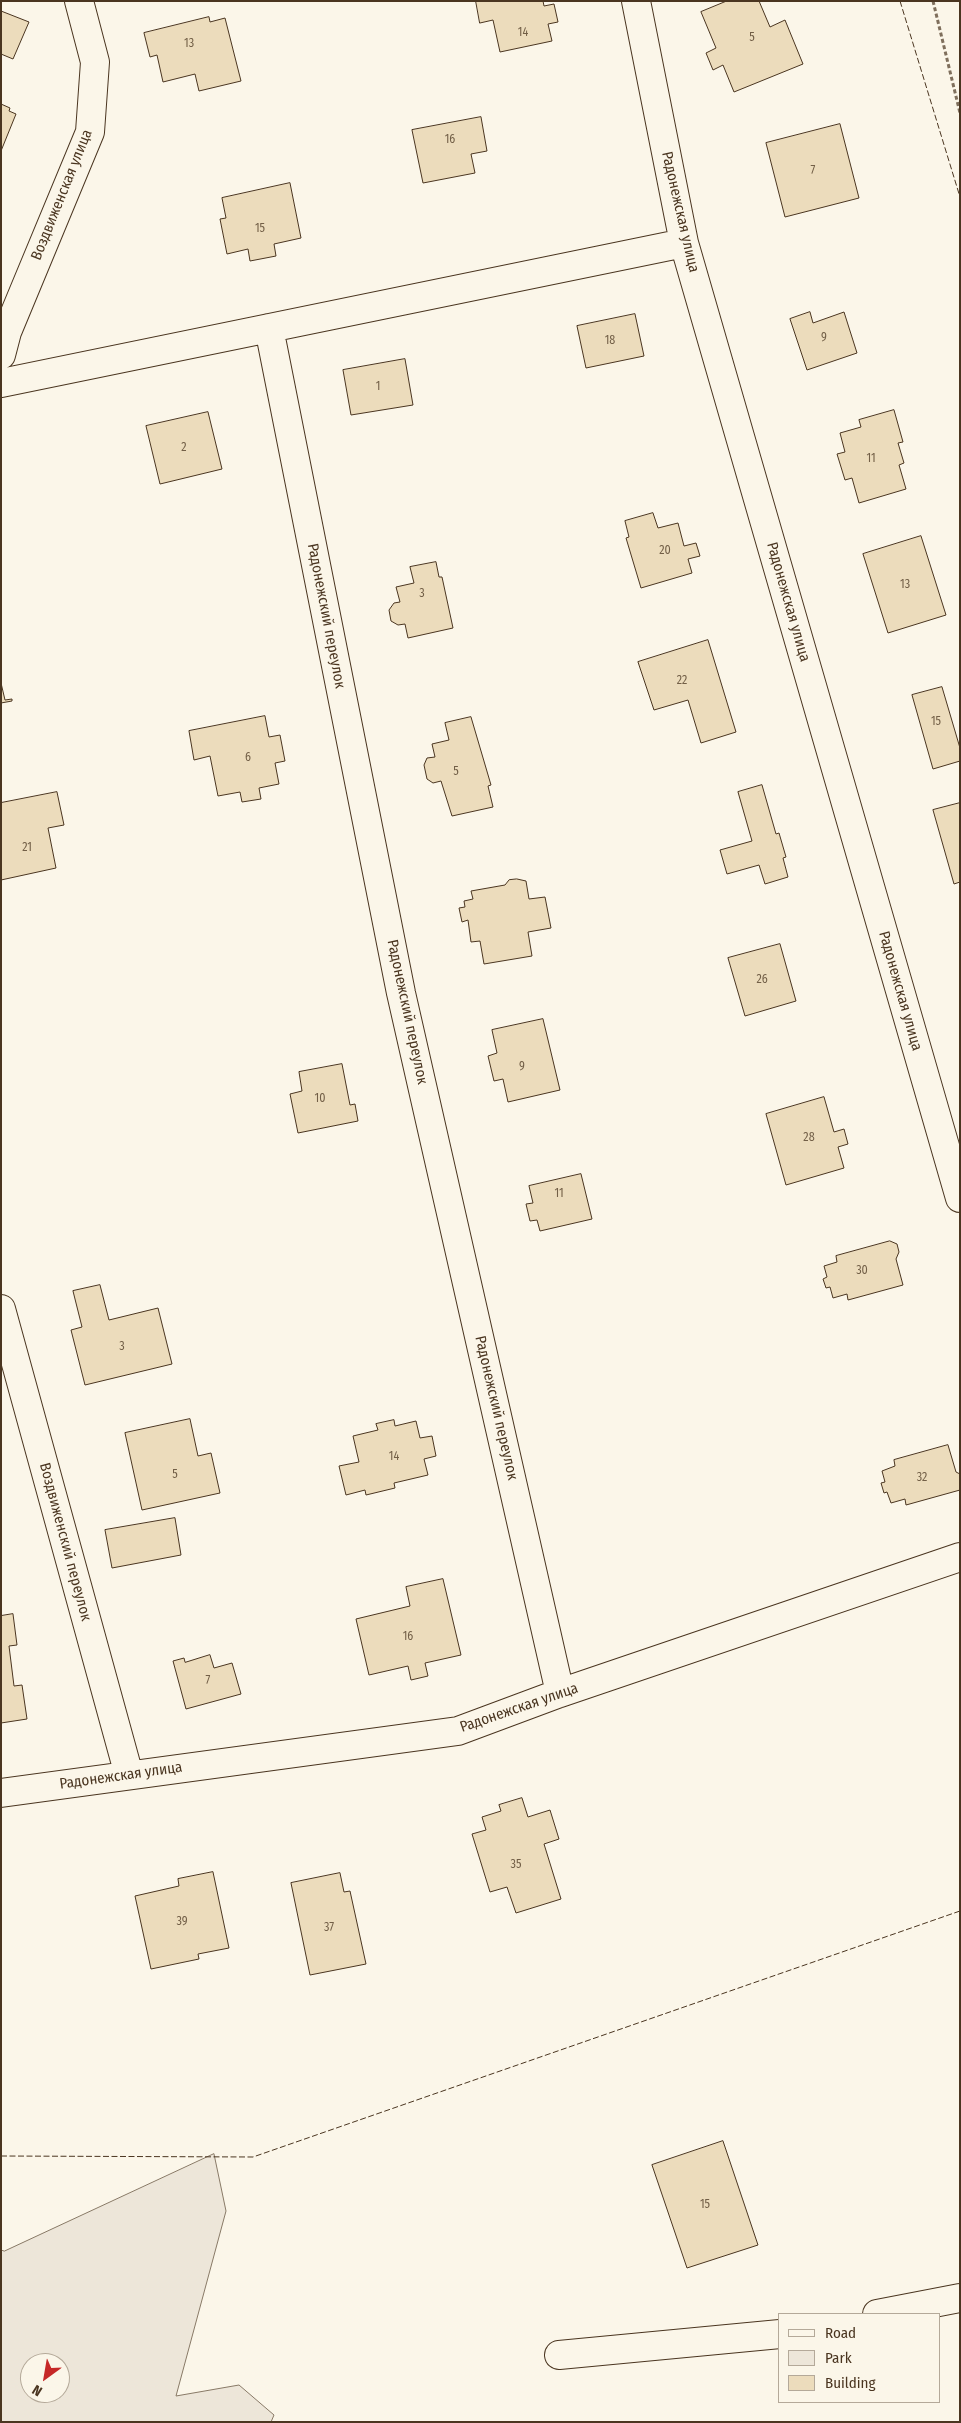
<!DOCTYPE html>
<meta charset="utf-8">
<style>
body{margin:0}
#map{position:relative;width:961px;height:2423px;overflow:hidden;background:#fbf6e9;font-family:"Fira Sans Condensed",sans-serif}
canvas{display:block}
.frame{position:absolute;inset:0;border:2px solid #4a3520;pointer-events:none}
.legend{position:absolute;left:778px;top:2313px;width:162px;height:90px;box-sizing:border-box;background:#fbf6e9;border:1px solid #b4a999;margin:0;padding:6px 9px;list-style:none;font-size:15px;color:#4a3520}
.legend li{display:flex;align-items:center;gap:10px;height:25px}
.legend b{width:25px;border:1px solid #b4a999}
.north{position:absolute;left:20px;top:2353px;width:50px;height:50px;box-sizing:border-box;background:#fbf6e9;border:1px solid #b4a999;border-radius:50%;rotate:212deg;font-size:14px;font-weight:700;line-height:20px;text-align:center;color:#4a3520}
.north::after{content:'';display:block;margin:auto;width:18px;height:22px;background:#c62828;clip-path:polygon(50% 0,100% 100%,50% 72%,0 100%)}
</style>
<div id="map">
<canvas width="961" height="2423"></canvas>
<div class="frame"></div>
<ul class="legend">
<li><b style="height:6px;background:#fbf6e9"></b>Road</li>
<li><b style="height:14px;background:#ede6d9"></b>Park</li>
<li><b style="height:14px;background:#ecdcbc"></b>Building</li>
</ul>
<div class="north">N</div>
</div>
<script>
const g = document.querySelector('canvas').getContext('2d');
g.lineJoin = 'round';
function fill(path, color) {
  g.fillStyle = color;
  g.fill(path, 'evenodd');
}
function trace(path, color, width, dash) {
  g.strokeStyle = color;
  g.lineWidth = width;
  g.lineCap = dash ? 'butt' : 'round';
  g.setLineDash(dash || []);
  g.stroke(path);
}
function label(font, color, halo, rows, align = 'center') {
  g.font = font + ' "Fira Sans Condensed",sans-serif';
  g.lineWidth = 4;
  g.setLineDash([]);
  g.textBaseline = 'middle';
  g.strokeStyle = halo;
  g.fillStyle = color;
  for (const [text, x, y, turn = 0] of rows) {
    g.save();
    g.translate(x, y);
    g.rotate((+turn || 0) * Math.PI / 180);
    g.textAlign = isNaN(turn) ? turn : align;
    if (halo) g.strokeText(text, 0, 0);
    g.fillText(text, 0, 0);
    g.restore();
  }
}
const green = new Path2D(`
 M214,2154l12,57 -50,185 63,-11 35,30 -3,7h-270v-172l3,1zM30,2363h30v30h-30z`);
fill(green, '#ede6d9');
trace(green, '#887966', 1);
const building = new Path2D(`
 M476,1h67l1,5 10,-2 4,18 -10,2 4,17 -52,11 -7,-32 -13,3z
 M727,1h32l11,26 15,-7 18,44 -69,28 -11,-27 -10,5 -7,-17 10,-5 -15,-36z
 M1,11l28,11 -16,37 -12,-5z
 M209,17l1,5 15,-4 16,63 -42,10 -4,-17 -32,8 -6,-27 -7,2 -6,-24z
 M1,104l9,4 -1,3 7,3 -15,37z
 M481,117l6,34 -16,3 4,19 -52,10 -11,-53z
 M840,124l19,74 -74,19 -19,-74z
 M290,183l11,55 -27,6 2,12 -26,5 -2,-12 -21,5 -7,-35 6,-1 -4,-20z
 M810,312l3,11 31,-11 13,41 -50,17 -17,-51z
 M635,314l9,42 -58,12 -9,-42z
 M405,359l8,46 -62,10 -8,-45z
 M894,410l9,32 -5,1 6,20 -5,2 7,24 -47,14 -7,-25 -7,2 -8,-26 8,-2 -5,-19 21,-6 -2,-7z
 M208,412l14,57 -62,15 -14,-58z
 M653,513l5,15 20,-5 6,23 12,-3 4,13 -12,3 4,14 -51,15 -15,-50 3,-1 -4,-16z
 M921,536l25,79 -58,18 -25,-79z
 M436,562l3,15h3l11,51 -45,10 -3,-14 -7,1 -7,-4 -2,-11 5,-7 6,-1 -4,-15 18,-4 -4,-16z
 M708,640l28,92 -35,11 -13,-43 -34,10 -16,-48z
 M1,683l4,17 7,-1v2l-11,2z
 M942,687l18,61v13l-27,8 -21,-74z
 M265,716l4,21 11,-2 5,26 -10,2 4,21 -20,4 2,11 -19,3 -2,-10 -22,4 -8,-40 -16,4 -5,-29z
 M471,717l20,68 -3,1 5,21 -41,9 -11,-35 -8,2 -6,-4 -3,-14 3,-7 8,-1 -3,-13 17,-4 -4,-17z
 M762,785l14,49 3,-1 7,24 -3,1 5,19 -23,7 -6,-19 -32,9 -7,-24 32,-9 -14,-49z
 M57,792l7,33 -16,3 8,40 -55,12v-77z
 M960,803v79l-6,2 -21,-74z
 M517,879l9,2 3,18 16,-2 6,31 -23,4 4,24 -48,8 -4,-23 -9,1 -3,-22 -6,2 -3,-14 6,-1 -1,-6 9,-2 -2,-8 34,-6 4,-5z
 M780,944l16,57 -51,15 -17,-58z
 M543,1019l17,71 -52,12 -5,-23 -9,2 -6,-25 9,-3 -5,-23z
 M342,1064l8,41 5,-1 3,17 -60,12 -8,-39 12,-3 -3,-19z
 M824,1097l10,35 10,-3 4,15 -10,3 6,21 -58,17 -20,-71z
 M581,1174l11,45 -52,12 -3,-11 -7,1 -4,-17 7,-1 -4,-17z
 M890,1241l7,3 2,8 -3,7 7,26 -55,15 -1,-6 -14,4 -3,-11 -4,1 -3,-9 4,-2 -3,-11 13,-4 -1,-6z
 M100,1285l9,35 49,-12 14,56 -87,21 -14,-55 11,-3 -9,-36z
 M190,1419l8,37 13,-3 9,40 -78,17 -17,-77z
 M394,1420l1,6 21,-5 4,17 12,-2 4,20 -12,3 4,16 -34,8 1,5 -29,7 -1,-5 -19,5 -7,-29 20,-4 -6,-26 25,-6 -2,-6z
 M948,1445l8,27 4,2v16l-54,15 -1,-6 -14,4 -4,-11 -3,1 -3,-10 4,-1 -3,-11 13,-5 -1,-6z
 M175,1518l6,37 -69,13 -7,-38z
 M443,1579l18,76 -36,8 3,13 -17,4 -3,-14 -39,9 -13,-56 54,-13 -4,-19z
 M13,1614l4,31 -8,1 5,40 8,-1 5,34 -26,4v-107z
 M210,1655l4,13 18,-5 9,31 -55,15 -13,-48 11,-3 1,4z
 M522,1798l6,19 22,-7 9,29 -15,5 17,55 -45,14 -9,-26 -17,5 -18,-58 14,-4 -4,-13 19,-6 -2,-6z
 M213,1872l16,76 -31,6 1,5 -48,10 -16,-73 44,-10 -1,-7z
 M340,1873l4,19 6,-1 16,73 -56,11 -19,-92z
 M723,2141l35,104 -71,23 -35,-103z`);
fill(building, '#ecdcbc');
trace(building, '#4a3520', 1);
const minor = new Path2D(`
 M636,1l48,242 276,955
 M269,328l132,665 159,700
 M1,355l6,-23 83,-200 5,-70 -16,-61
 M1,383l683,-140
 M1,1309l128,466
 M1,1793l457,-62 102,-38 400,-136
 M877,2314l83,-16
 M559,2355l221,-21`);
trace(minor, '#4a3520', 30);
trace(new Path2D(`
 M933,1l27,112`), '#7f6f5c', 3, [4, 2.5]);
trace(minor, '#fbf6e9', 28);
trace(new Path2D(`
 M900,1l60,196
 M1,2156l252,1 707,-246`), '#4a3520', 1, [6, 2.5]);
label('12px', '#725f47', null, [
 ["14",523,33],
 ["5",752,38],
 ["13",189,44],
 ["16",450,140],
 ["7",813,171],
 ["15",260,229],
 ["9",824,338],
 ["18",610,341],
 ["1",378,387],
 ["2",184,448],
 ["11",871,459],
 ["20",665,551],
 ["13",905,585],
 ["3",422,594],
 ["22",682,681],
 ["15",936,722],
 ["6",248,758],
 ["5",456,772],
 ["21",27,848],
 ["26",762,980],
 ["9",522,1067],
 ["10",320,1099],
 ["28",809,1138],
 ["11",559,1194],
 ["30",862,1271],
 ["3",122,1347],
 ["14",394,1457],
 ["5",175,1475],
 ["32",922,1478],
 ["16",408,1637],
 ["7",208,1681],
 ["35",516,1865],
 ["39",182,1922],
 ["37",329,1928],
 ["15",705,2205]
]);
label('15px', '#4a3520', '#fbf6e9', [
 ["Воздвиженская улица",62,195,-68],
 ["Радонежская улица",680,212,77],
 ["Радонежская улица",788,602,74],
 ["Радонежский переулок",326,616,79],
 ["Радонежская улица",900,991,74],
 ["Радонежский переулок",407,1012,78],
 ["Радонежский переулок",496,1408,77],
 ["Воздвиженский переулок",65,1542,75],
 ["Радонежская улица",519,1708,-19],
 ["Радонежская улица",121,1776,-8]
]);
</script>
